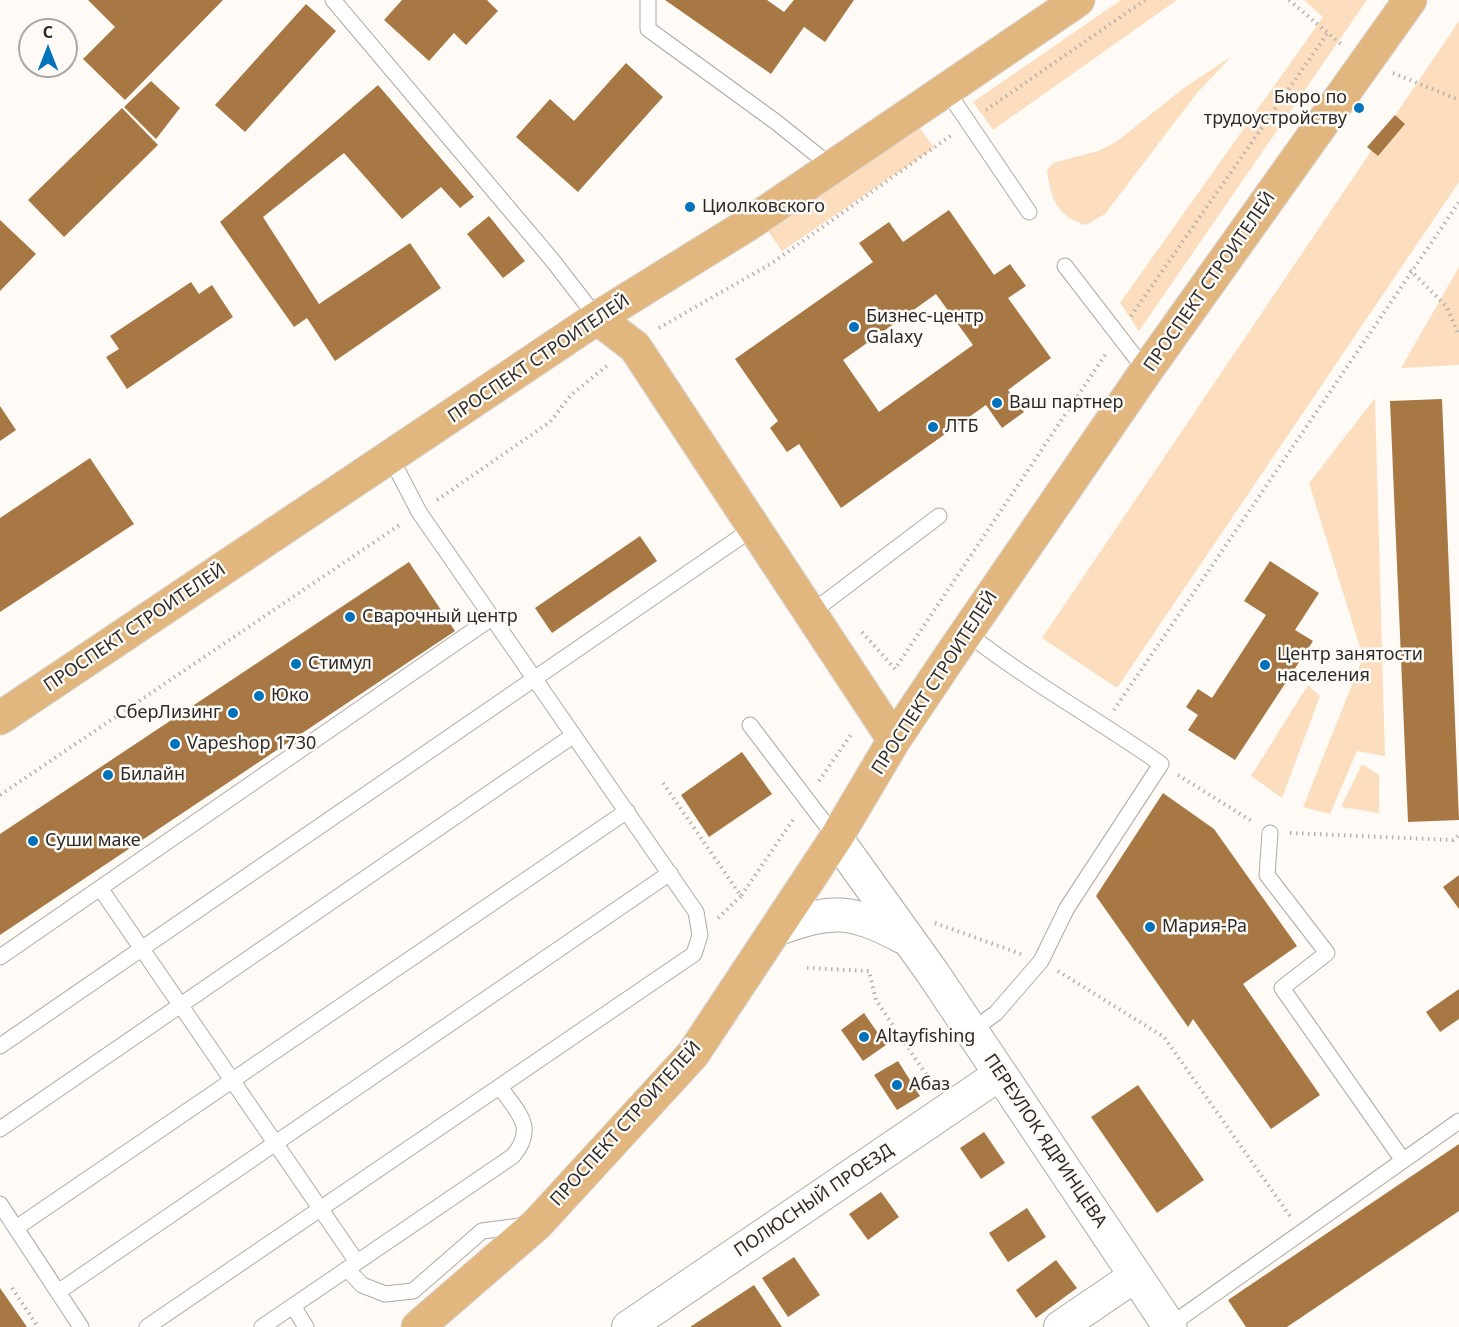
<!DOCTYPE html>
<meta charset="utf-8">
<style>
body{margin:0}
#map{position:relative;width:1459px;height:1327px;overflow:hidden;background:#fefbf7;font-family:"Noto Sans",sans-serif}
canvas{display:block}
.north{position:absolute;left:18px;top:18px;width:60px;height:60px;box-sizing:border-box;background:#fefbf7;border:2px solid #aaa8a5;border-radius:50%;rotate:0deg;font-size:16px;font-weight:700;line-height:24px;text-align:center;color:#2d2b29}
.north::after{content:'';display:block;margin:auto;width:21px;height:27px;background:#0073bd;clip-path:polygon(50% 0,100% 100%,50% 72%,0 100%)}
</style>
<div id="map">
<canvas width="1459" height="1327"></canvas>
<div class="north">С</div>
</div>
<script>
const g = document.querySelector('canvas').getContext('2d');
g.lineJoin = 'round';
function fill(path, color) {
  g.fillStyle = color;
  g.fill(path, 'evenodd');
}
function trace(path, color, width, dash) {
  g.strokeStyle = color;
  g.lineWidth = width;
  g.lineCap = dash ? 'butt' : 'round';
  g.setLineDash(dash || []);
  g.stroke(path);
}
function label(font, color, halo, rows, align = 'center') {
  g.font = font + ' "Noto Sans",sans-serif';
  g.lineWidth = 5;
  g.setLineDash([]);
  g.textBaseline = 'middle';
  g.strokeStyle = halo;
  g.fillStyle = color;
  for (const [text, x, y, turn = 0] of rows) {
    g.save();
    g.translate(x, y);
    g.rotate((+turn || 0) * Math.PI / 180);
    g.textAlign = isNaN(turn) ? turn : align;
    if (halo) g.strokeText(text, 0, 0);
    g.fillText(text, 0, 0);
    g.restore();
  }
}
fill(new Path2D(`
 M1121,0h56l-184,130 -20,-28z
 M1304,0h63l-228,331 -19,-28 203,-286z
 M1459,21v161l-342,506 -75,-50z
 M1232,56l-35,37 -92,121 -19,11c-29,-8 -35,-26 -39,-54l6,-8 45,-12 18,-9 68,-54z
 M917,124l17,24 -152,103 -17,-24z
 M1459,267v98l-58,3z
 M1375,398l10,358 -28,-5 -27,63 -27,-7 60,-150 -54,-174z
 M1308,685l12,11 -38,102 -31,-22z
 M1362,764l17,11v38l-38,-6z`), '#fcdebf');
fill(new Path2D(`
 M88,0h135l-98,100 -42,-41 32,-32z
 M402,0h85l11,11 -32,34 -12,-12 -25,28 -45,-41z
 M665,0h102l17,12 10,-12h60l-29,42 -21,-15 -33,47z
 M306,4l30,27 -91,101 -30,-27z
 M626,63l37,34 -85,95 -62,-55 34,-38 24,22z
 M151,81l29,27 -24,31 -32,-32z
 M378,85l96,112 -14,11 -19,-21 -39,32 -58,-66 -81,64 56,87 91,-61 31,45 -106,73 -28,-43 -13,9 -74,-105z
 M122,108l36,37 -94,92 -36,-37z
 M1395,115l10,9 -27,32 -11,-9z
 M949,210l45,65 16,-11 16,22 -18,12 43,60 -43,32 16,22 -22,16 -16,-23 -145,103 -42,-64 -12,8 -17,-24 8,-7 -43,-62 138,-97 -14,-19 30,-21 14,20zM936,294l37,51 -94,67 -36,-52z
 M489,216l36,45 -22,17 -36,-44z
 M0,220l36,34 -36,37z
 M191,282l8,12 13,-9 21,32 -106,72 -21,-32 13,-8 -9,-13z
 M1442,399l17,421 -51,2 -18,-421z
 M0,406l16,24 -16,11z
 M90,458l44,66 -134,88v-94z
 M640,536l17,25 -105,72 -17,-25z
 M1270,561l49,32 -24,37 18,11 -78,119 -47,-30 10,-15 -12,-8 12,-18 14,9 54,-83 -22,-14z
 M409,562l46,69 -455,304v-101z
 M742,752l30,42 -63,43 -28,-42z
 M1163,793l51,36 83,117 -54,38 77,111 -49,34 -78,-110 -5,8 -92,-131z
 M1459,875v34l-16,-22z
 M1459,989v30l-19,13 -14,-20z
 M864,1013l22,32 -23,16 -22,-31z
 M898,1061l22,35 -23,14 -23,-35z
 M1138,1085l66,95 -47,33 -66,-96z
 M984,1132l21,31 -24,16 -21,-31z
 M1459,1144v67l-172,116h-41l-18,-27z
 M881,1192l18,25 -31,23 -19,-26z
 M1027,1208l19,29 -38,25 -19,-29z
 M794,1257l26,38 -32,22 -26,-39z
 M1056,1260l21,28 -41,30 -20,-28z
 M754,1285l28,42h-92z
 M0,1288l27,39h-27z`), '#a87844');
const service = new Path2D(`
 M333,0l220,261 44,57
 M648,0v29l128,93 56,45
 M947,91l82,121
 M1065,266l81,105
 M812,612l127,-96
 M967,633c61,48 130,86 194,131l-94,144 -26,53 -45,52 -25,18
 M750,725l86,113
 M1270,833l-3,42 60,78 -45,35 120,171
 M100,888l257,374
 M0,957l493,-340
 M0,1046l755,-519
 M0,1129l574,-394
 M0,1204l81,123
 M16,1228l611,-417
 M347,1269l15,16 23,9 28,-3 69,-60 46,-6
 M58,1292l612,-419
 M293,1306l13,21
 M1169,1326l290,-205
 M147,1327l547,-373 6,-19 -4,-23 -277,-400 -28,-54
 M262,1327l251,-171c24,-29 5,-43 -13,-69`);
const minor = new Path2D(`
 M628,1327l372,-253
 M1060,1327l75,-51`);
const tertiary = new Path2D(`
 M836,838l96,134 238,355
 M777,929c55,-20 73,-20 126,8`);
const primary = new Path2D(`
 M597,318l38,29 259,393
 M0,718l597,-400 150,-93 331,-225
 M418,1327l119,-103 156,-170 143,-216 58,-98 55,-82 197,-287 264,-371`);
trace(service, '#afa9a4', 17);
trace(minor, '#afa9a4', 34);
trace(tertiary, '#afa9a4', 35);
trace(primary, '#d9d9d8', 35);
trace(new Path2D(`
 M1289,0l53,45
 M1393,73l66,27
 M986,110l159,-110
 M1410,270l37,37 12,29
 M1131,316l196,-282
 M659,328l113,-65 181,-129
 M437,500l113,-78 21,-27 38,-31
 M862,632l33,37 212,-317
 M1114,710l345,-508
 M1178,775l75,47
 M819,781l33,-48
 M663,783l78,113 54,-79
 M0,795l401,-271
 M1290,833l163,7 6,-5
 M718,918l23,-22
 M935,923l86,31
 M807,968l62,3 7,29 58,86
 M1058,971l106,66 126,179
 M12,1288l26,39`), '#b4b1ae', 4, [1.5, 4.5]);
trace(service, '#fff', 15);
trace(minor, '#fff', 32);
trace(tertiary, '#fff', 33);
trace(primary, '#e2b67f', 33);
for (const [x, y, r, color] of [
 [1359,108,6,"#0073bd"],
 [690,207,6,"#0073bd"],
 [854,327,6,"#0073bd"],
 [997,403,6,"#0073bd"],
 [933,427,6,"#0073bd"],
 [350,617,6,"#0073bd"],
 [296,664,6,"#0073bd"],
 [1265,665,6,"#0073bd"],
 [259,696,6,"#0073bd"],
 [233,713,6,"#0073bd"],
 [175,744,6,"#0073bd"],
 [108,775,6,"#0073bd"],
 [33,841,6,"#0073bd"],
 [1150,927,6,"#0073bd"],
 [864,1037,6,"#0073bd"],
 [897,1085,6,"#0073bd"]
]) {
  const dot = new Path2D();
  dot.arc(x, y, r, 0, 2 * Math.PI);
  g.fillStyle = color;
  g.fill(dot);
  trace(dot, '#fefbf7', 2);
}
label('18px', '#2d2b29', '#fefbf7', [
 ["Бюро по",1347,98,"right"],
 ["трудоустройству",1347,119,"right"],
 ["Циолковского",702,207],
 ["Бизнес-центр",866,317],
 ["Galaxy",866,338],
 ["Ваш партнер",1009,403],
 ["ЛТБ",945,427],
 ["Сварочный центр",362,617],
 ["Центр занятости",1277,655],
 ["населения",1277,676],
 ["Стимул",308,664],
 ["Юко",271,696],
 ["СберЛизинг",221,713,"right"],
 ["Vapeshop 1730",187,744],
 ["Билайн",120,775],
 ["Суши маке",45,841],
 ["Мария-Ра",1162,927],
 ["Altayfishing",876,1037],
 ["Абаз",909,1085]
], 'left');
label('18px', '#2d2b29', '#fefbf7', [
 ["ПРОСПЕКТ СТРОИТЕЛЕЙ",1210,282,-55],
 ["ПРОСПЕКТ СТРОИТЕЛЕЙ",539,359,-34],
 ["ПРОСПЕКТ СТРОИТЕЛЕЙ",135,628,-34],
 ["ПРОСПЕКТ СТРОИТЕЛЕЙ",935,683,-57],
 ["ПРОСПЕКТ СТРОИТЕЛЕЙ",626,1124,-48],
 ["ПЕРЕУЛОК ЯДРИНЦЕВА",1045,1141,56],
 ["ПОЛЮСНЫЙ ПРОЕЗД",814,1201,-34]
]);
</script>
